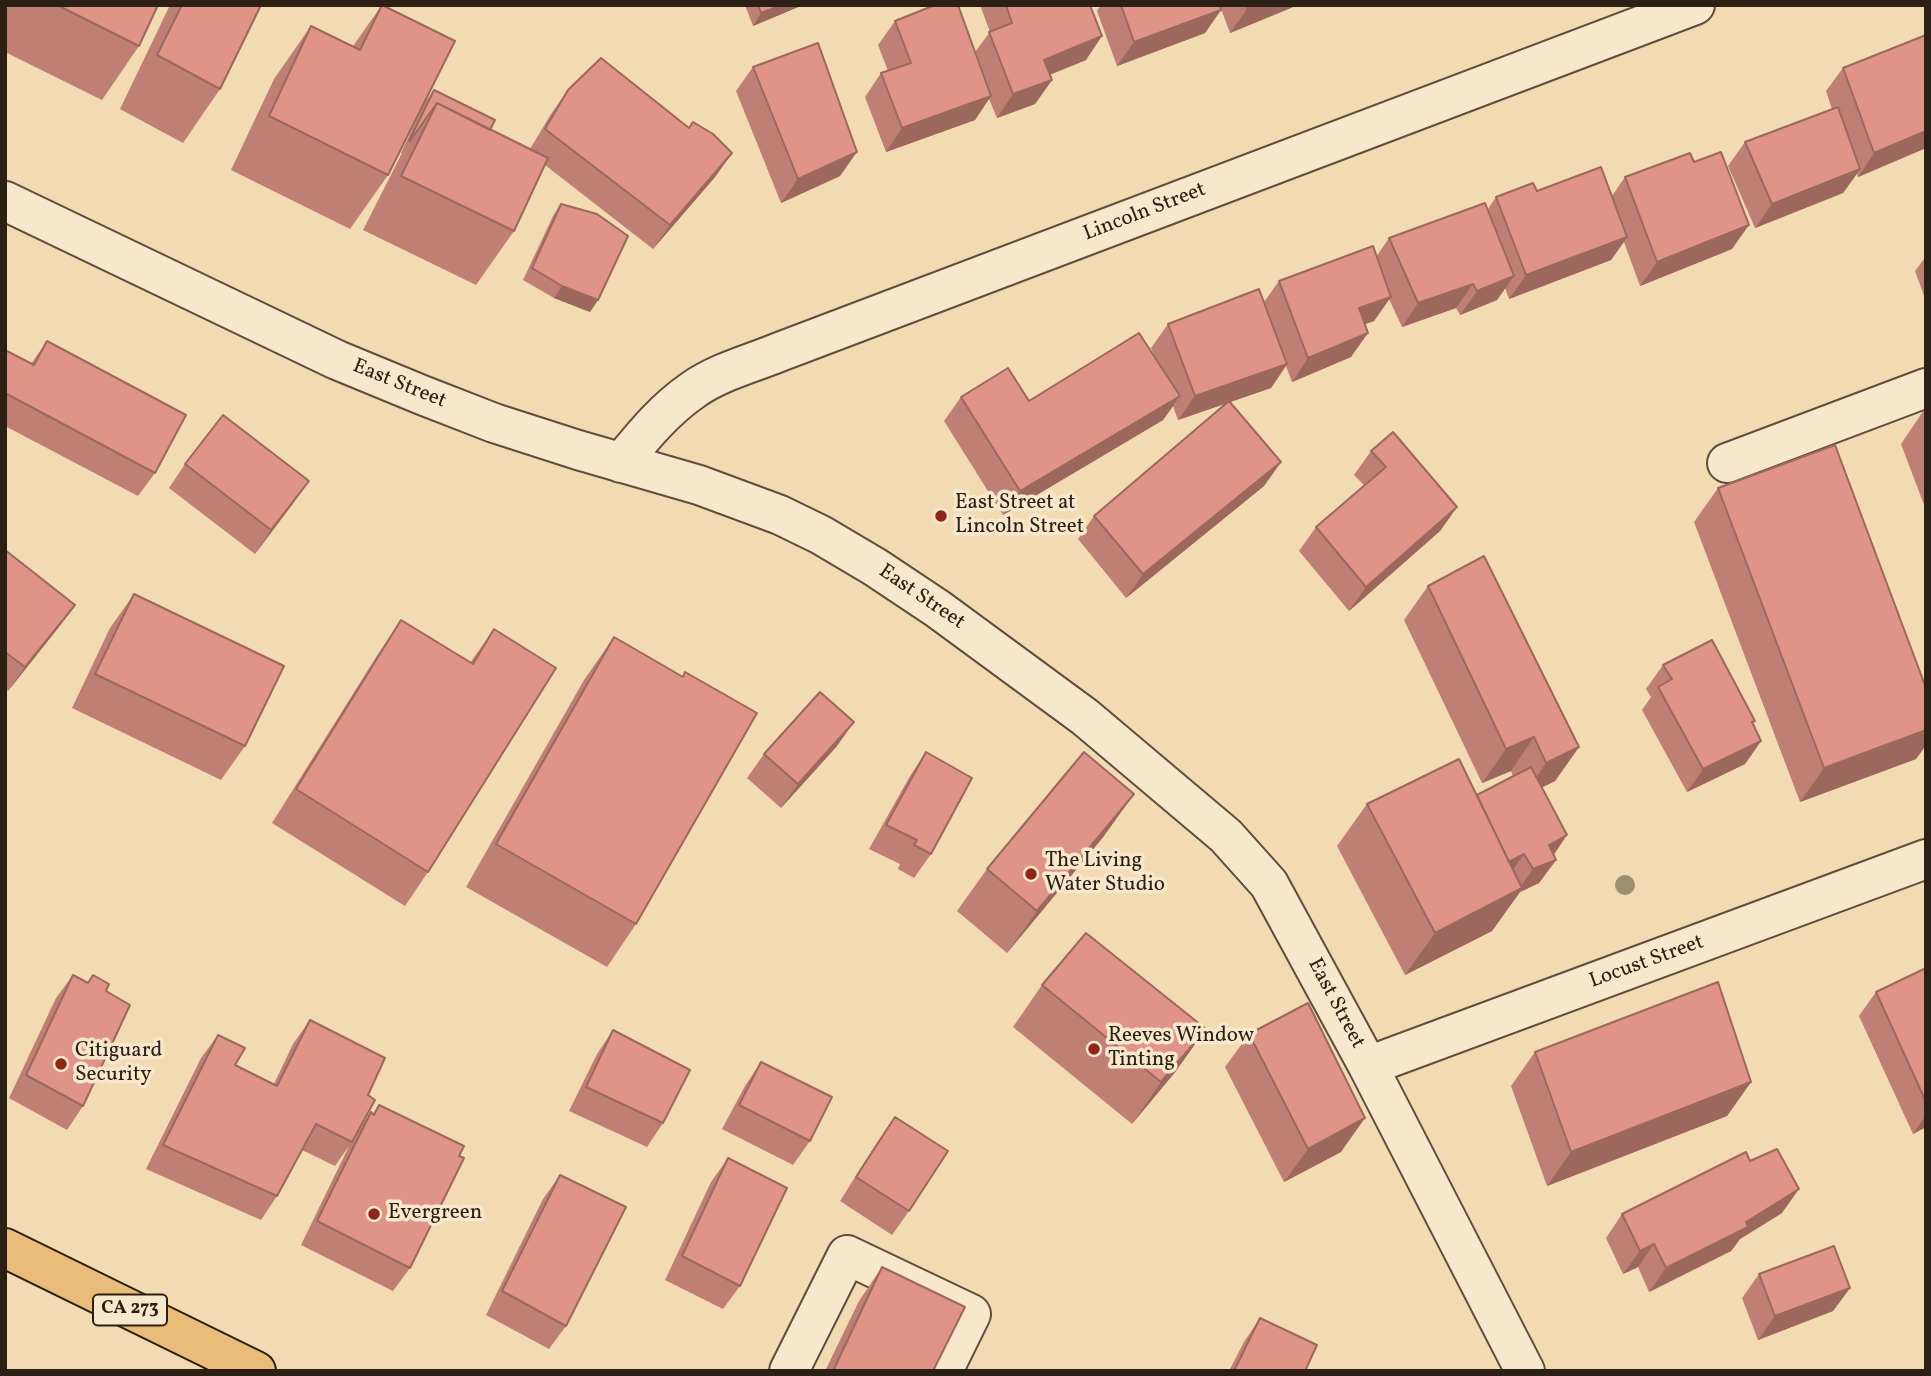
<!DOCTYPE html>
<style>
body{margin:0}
#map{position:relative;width:1931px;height:1376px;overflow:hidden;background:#f2dab2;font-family:Vollkorn,serif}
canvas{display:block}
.frame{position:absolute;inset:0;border:7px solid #2c2015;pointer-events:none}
</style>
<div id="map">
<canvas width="1931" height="1376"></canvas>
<div class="frame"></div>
</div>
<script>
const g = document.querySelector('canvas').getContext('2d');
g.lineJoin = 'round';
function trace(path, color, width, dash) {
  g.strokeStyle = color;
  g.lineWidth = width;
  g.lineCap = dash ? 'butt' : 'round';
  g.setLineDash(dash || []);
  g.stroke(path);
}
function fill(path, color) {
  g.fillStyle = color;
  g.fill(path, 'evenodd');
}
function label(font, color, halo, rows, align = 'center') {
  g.font = font + ' Vollkorn,serif';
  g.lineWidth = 7;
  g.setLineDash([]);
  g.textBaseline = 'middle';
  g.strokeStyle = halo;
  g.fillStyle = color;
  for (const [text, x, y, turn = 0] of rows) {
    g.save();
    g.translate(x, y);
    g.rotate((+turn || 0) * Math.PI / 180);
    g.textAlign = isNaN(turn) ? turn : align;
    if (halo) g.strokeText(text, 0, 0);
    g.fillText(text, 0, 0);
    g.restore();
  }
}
const minor = new Path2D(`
 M5,201l332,159 85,35 72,28 84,27 121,35 81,30 41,20 54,32 63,42 147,108 141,119 43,48 99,182 157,305
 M621,463c22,-27 43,-53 72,-73 25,-18 60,-27 89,-39l913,-346
 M1727,463l199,-75
 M1368,1066l558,-207
 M789,1371l58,-116 124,59 -28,57`);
const major = new Path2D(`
 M5,1248l251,123`);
trace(minor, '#5e4e3c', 42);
trace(major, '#2c2015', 42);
trace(minor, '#f7e7cd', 38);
trace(major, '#e9bd79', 38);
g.fillStyle = '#9c8e70';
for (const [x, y] of [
 [1625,885]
]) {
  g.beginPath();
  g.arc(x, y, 10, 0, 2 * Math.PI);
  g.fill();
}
fill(new Path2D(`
 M5,5h153l-19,41 -37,54 -97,-48z
 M170,5h91l-41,84 -37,54 -63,-34z
 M382,5l6,170 -38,54 -119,-59 43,-91 37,-53 42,20z
 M745,5h58l-50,21z
 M980,5h110l-4,55 -36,15 2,5 -17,24 -38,14 -8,-19 -14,21 -89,32 -21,-55 16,-24 7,-2 -10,-26 17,-24 80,31 15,-20z
 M1101,5h197l-68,28 -10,-27 1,4 -16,23 -88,33 -20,-55z
 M753,67l87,109 -59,27 -45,-112z
 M1843,68l83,80 -68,29 -1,-3 -14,19 -88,35 -27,-62 17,-24 87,-33 -6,-18z
 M434,90l56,40 40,19 21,-35 17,-24 121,38 43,25 -17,24 -62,72 -108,-84 -31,66 -38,54 -113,-55 39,-77h-1l24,-51z
 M1625,177l107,72 -92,37 -16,-44 -13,18 -102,39 -4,-11 -8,12 -37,15 -4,-7 -54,19 -13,-28 -15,22 -9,3 -14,33 -59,25 -6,-16 -15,22 -41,14 51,60 -17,24 -138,112 -48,-59 16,-23 133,-113 -49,17 -5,-14 -10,14 -160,95 -59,-94 17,-24 68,4 125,-46 -3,-7 17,-24 96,-22 15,-21 97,-24 13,-19 99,-29 8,-12 41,-6 75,5z
 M561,204l37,96 -8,12 -36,-14 -31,-18 30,-64z
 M1926,258v43l-11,-30 9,-12z
 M47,341l108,132 -17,23 -133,-70v-76l26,14z
 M1926,409v101l-25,-66 23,-34z
 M1371,451l86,56 -17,24 -91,80 -50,-60 17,-24 49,-41 -11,-11z
 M185,464l124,17 -54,73 -86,-66z
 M1718,488l208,200v57l-10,14 -116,43 -106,-280z
 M5,550l70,55 -17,23 -50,63 -3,-2z
 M1428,586l151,161 -24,34 -13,6 12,67 2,6 -17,23 -19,9 -28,39 -87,44 -68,-129 30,-42 110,-9 36,-19 -2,-5 -29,12 -78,-163z
 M134,594l111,152 -24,34 -149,-72 38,-80z
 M401,620l69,43 24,-34 -66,243 -23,34 -133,-83 106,-169z
 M614,637l68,40 3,-5 -49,252 -29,43 -141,-80 118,-207z
 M1663,665l90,59 8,17 -16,23 -58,28 -45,-82 9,-13 -5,-8z
 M837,746l-56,62 -34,-30 17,-24z
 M926,752l5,102 -17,24 -16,-9 2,-5 -31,-15 41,-73z
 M1104,836l-97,117 -50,-42 30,-42z
 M1926,968v159l-13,7 -54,-118 17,-24z
 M73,975l33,16 -23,115 -16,24 -58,-32 47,-100z
 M1042,985l134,86 -44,53 -119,-97z
 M310,1020l58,75 -9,34 12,-17 2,2 6,-9 31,163 -17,23 -92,-46 48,-99 -14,20 -33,-16 -25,46 -16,24 -115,-51 55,-111 17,-23 17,30 39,19 19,-40z
 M613,1030l50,93 -16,24 -78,-36 28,-57z
 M1249,1034l92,118 -57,30 -59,-115z
 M1535,1052l216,30 -24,34 -180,70 -36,-100z
 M761,1062l49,79 -17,24 -71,-36 23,-43z
 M895,1117l14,94 -17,24 -52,-34 38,-60z
 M728,1158l12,128 -17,23 -58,-29 46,-98z
 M1750,1161l32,52 -42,26 -9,12 -82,41 -11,-25 -15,7 -17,-36 16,-24z
 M560,1175l6,151 -17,23 -63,-34 57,-116z
 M882,1267l51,104h-108l34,-70z
 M1759,1274l91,14 -17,23 -75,29 -16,-42z
 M1260,1318l45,53h-76l15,-29z`), '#c07f74');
fill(new Path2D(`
 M782,5h21l-50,21 8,-13z
 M1256,5h42l-68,28 17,-24z
 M1221,10l-16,23 -88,33 17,-24z
 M1102,36l-16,24 -58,23 16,-23z
 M1052,80l-17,24 -38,14 16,-24z
 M991,96l-16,24 -89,32 16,-24z
 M1926,131v17l-68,29 16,-24z
 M857,152l-17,24 -59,27 17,-24z
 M732,153l-17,24 -62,72 17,-24z
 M1860,169l-17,24 -88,35 17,-24z
 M1749,225l-17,24 -92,37 17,-24z
 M1627,237l-16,23 -102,39 17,-24z
 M1514,276l-17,24 -37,15 17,-24z
 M1473,284l-17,24 -54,19 16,-24z
 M562,286l36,14 -8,12 -36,-14z
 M1391,297l-17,24 -32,11 17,-24z
 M1368,333l-17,24 -59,25 16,-24z
 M1287,364l-16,24 -93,32 17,-24z
 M1180,396l-17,24 -160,95 17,-24z
 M1281,462l-17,24 -138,112 17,-24z
 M309,481l-17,24 -37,49 16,-24z
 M1457,507l-17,24 -91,80 17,-24z
 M75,605l-17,23 -50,63 17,-24z
 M854,722l-17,24 -56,62 17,-24z
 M1926,730v15l-10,14 -116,43 24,-34z
 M1534,737l-23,34 -29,12 24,-34z
 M1761,741l-16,23 -58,28 16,-23z
 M1579,747l-24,34 -32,16 23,-34z
 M1134,794l-30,42 -97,117 30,-42z
 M1567,835l-16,24 -2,-14z
 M1524,854l-17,24v-15z
 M1556,860l-17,23 -19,9 -28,39 -87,44 30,-42 83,-43 15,-21z
 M1206,1029l-30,42 -44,53 29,-42z
 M1751,1082l-24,34 -180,70 24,-34z
 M1926,1115v12l-13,7z
 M1365,1118l-24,34 -57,30 24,-33z
 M1799,1189l-17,24 -42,26 -9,12 -82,41 17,-24 80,-46z
 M1654,1244l-16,23 -15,7 17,-23z
 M1850,1288l-17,23 -75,29 17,-24z`), '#9c685e');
const building = new Path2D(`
 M57,5h101l-19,41z
 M182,5h79l-41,84 -63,-34z
 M382,5l73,36 -67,134 -119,-59 42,-90 49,24z
 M758,5h24l-21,8z
 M935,5h23l33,91 -89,32 -21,-55 30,-10 -16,-42z
 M1006,5h84l12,31 -58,24 8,20 -39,14 -24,-62 23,-9z
 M1121,5h99l1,5 -87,32z
 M1246,5h10l-9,4z
 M1926,35v96l-52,22 -31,-85z
 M818,43l39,109 -59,27 -45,-112z
 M601,58l88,70 4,-6 20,12 19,19 -62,72 -125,-96 23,-39z
 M434,90l61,30 -5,10 -53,-27 -27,38h-1z
 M437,103l111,55 -34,73 -113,-55z
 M1838,107l22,62 -88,35 -27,-62z
 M1721,152l28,73 -92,37 -32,-85 65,-24 4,9z
 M1601,167l26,70 -101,38 -30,-78 37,-14 4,8z
 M1485,203l29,73 -37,15 -4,-7 -55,19 -29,-65z
 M561,204l36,10 31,22 -30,64 -36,-14 -30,-18z
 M1373,246l18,51 -32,11 9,25 -60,25 -29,-77z
 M1259,289l28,75 -92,32 -27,-72z
 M1139,333l41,63 -160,95 -59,-94 47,-29 21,33z
 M47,341l139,74 -31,58 -150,-80v-43l29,15z
 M1229,401l52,61 -138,112 -49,-58z
 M223,415l86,66 -38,49 -86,-66z
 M1393,432l64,75 -91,80 -50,-60 70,-60 -15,-16z
 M1835,445l91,243v42l-102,38 -106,-280z
 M5,550l70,55 -50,62 -20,-15z
 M1484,556l95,191 -33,16 -12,-26 -28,12 -78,-163z
 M134,594l150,72 -39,80 -150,-72z
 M401,620l72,44 21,-35 62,39 -128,204 -132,-83z
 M614,637l69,40 2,-5 72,41 -121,211 -140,-80z
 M1712,640l43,81 -3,1 9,19 -58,28 -45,-82 14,-8 -9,-14z
 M820,692l34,30 -56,62 -34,-30z
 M926,752l46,26 -41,76 -17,-9 3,-5 -31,-15z
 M1084,752l50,42 -97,117 -50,-42z
 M1459,759l63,129 -87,45 -68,-129z
 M1531,767l36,68 -18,10 7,15 -23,9 -9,-15 -15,8 -32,-67z
 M1086,933l120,96 -45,53 -119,-97z
 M1926,968v134l-50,-110z
 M73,975l15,8 5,-8 16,9 -3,7 24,14 -47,101 -57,-31z
 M1718,982l33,100 -180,70 -36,-100z
 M1308,1003l57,115 -57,31 -59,-115z
 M310,1020l75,38 -17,37 7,5 -23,42 -36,-18 -39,72 -114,-51 55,-110 27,13 -10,17 42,21z
 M613,1030l77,40 -27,53 -77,-36z
 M761,1062l71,35 -22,44 -71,-36z
 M379,1105l85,41 -5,10 5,2 -54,110 -93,-47 54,-109 3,3z
 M895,1117l53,34 -39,60 -53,-34z
 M1777,1149l22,40 -53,33 2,5 -82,41 -12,-24 -14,7 -18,-37 124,-62 4,9z
 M728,1158l59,30 -47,98 -58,-30z
 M560,1175l66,32 -60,119 -64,-35z
 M1834,1246l16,42 -75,28 -16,-42z
 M882,1267l83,40 -32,64h-100z
 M1260,1318l57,27 -12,26h-71z`);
fill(building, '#df9487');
trace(building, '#9c685e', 2);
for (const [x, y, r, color] of [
 [941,516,7,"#8f2418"],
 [1031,874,7,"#8f2418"],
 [1094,1049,7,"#8f2418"],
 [61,1064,7,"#8f2418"],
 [374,1214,7,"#8f2418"]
]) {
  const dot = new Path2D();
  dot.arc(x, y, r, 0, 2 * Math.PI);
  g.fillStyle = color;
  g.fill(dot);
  trace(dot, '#f7e7cd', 2.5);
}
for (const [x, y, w] of [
 [130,1310,74]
]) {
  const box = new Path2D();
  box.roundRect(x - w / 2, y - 15.5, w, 31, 5);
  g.fillStyle = '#f7e7cd';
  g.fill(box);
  trace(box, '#2c2015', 2);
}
label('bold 19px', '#2c2015', null, [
 ["CA 273",130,1310]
]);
label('21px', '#2c2015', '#f7e7cd', [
 ["Lincoln Street",1145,213,-21],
 ["East Street",399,385,22],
 ["East Street",921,598,34],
 ["Locust Street",1647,963,-20],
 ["East Street",1335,1004,62]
]);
label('21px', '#2c2015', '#f7e7cd', [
 ["East Street at",955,504],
 ["Lincoln Street",955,528],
 ["The Living",1045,862],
 ["Water Studio",1045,886],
 ["Reeves Window",1108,1037],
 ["Tinting",1108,1061],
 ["Citiguard",75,1052],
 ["Security",75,1076],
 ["Evergreen",388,1214]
], 'left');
</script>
